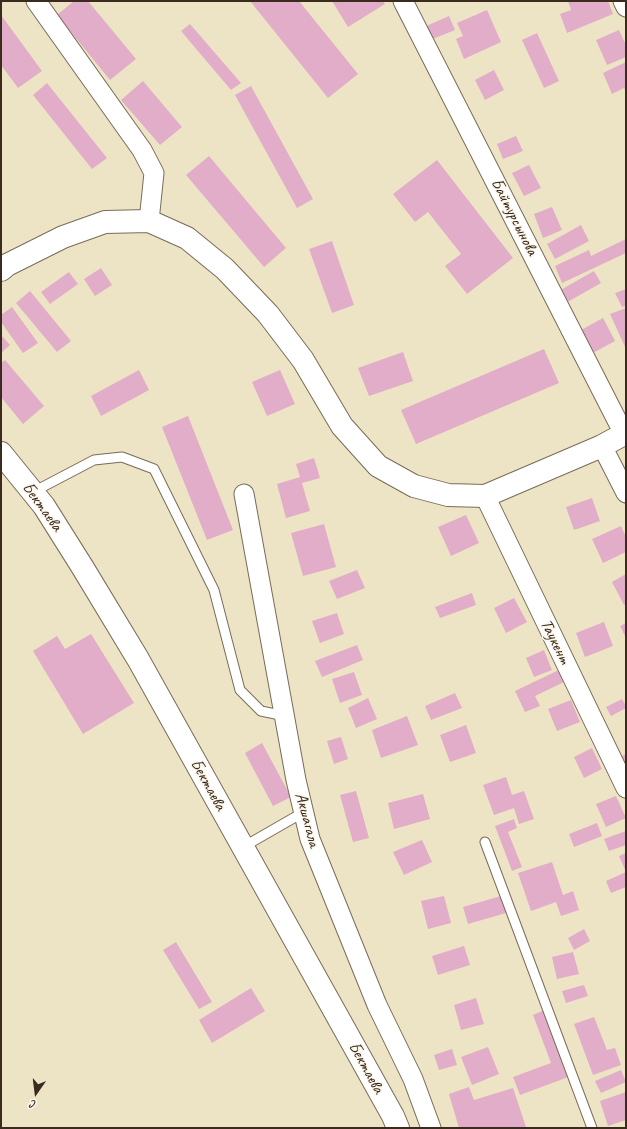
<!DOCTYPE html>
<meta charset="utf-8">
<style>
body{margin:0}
#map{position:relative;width:627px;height:1129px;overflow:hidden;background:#ede4c5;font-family:Caveat,sans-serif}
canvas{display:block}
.frame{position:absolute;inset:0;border:2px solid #3b2a1e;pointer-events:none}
.north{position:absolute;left:16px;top:1073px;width:40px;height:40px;-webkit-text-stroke:3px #fbf7ec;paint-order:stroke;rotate:194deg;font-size:11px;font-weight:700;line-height:16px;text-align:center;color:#3b2a1e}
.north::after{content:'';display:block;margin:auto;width:14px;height:18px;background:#3b2a1e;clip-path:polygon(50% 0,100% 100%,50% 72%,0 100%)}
</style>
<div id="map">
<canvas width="627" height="1129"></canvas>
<div class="frame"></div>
<div class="north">С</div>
</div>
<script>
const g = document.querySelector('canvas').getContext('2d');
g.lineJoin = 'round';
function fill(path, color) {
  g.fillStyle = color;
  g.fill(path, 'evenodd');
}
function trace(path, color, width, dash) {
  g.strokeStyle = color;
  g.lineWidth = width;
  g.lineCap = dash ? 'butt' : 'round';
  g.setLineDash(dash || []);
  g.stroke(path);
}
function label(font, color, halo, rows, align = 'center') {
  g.font = font + ' Caveat,sans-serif';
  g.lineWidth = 3;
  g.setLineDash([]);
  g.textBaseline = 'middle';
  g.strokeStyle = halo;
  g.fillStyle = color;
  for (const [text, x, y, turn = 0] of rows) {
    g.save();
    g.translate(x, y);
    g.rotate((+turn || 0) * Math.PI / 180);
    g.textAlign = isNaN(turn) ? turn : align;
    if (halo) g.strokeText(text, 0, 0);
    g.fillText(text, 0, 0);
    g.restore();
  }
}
fill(new Path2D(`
 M74,1h14l48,58 -26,21 -53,-65z
 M250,1h49l59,73 -30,24z
 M332,1h51l2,3 -37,23z
 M568,1h40l5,13 -46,19 -7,-19 11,-4z
 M487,10l14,32 -37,17 -8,-20 7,-3 -6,-13z
 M1,15l41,56 -24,17 -17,-23z
 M449,16l6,14 -25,10 -6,-13z
 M190,24l51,59 -10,7 -50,-59z
 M619,30l7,15v12l-19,8 -11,-25z
 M537,33l22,48 -15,7 -22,-48z
 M626,62v30l-2,-4 -12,6 -9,-21z
 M494,70l10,20 -19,10 -10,-20z
 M143,81l39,46 -22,18 -39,-45z
 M47,83l60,75 -15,11 -59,-74z
 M251,86l62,113 -16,9 -62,-113z
 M516,136l7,15 -20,8 -6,-15z
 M209,156l77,92 -22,19 -78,-92z
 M437,160l76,98 -46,36 -22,-28 16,-12 -33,-42 -13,10 -22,-28z
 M529,165l12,23 -17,8 -12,-23z
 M552,207l10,23 -19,8 -9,-24z
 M581,225l8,16 -34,18 -8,-15z
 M626,239v14l-64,30 -7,-17 34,-16 2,6z
 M332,241l22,64 -22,8 -23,-64z
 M101,268l11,17 -17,11 -11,-17z
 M594,271l7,12 -37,21 -7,-12z
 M69,272l9,12 -28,20 -9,-12z
 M626,289v17l-4,1 -7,-14z
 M30,291l41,50 -14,11 -41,-49z
 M12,307l26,36 -15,10 -22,-31v-7z
 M626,308v41l-16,-35z
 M603,318l12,23 -22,12 -12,-23z
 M1,335l9,10 -9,8z
 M544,349l15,34 -143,61 -15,-34z
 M403,352l10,29 -44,15 -11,-28z
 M5,360l39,46 -21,18 -22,-27v-34z
 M139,370l10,20 -48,26 -10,-20z
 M280,370l15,34 -28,12 -15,-34z
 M188,416l45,114 -26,10 -45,-113z
 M314,458l6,20 -18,5 8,28 -24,7 -9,-34 23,-7 -4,-13z
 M592,498l8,23 -26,9 -8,-23z
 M466,515l13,28 -28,13 -13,-29z
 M324,524l12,43 -33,9 -12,-43z
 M621,526l5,11v15l-23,11 -11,-24z
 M357,570l8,18 -28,11 -8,-18z
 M626,574v30l-2,1 -12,-23z
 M472,593l4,12 -36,13 -5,-11z
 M514,598l13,24 -21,11 -12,-25z
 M337,613l7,21 -24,9 -8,-22z
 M604,622l9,24 -28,11 -9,-24z
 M626,623v15l-6,-12z
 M91,634l43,69 -51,31 -50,-83 24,-15 8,13z
 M357,645l6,15 -41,17 -7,-16z
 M544,650l8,20 -18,7 -8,-19z
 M561,669l5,12 -31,15 5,10 -15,6 -10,-21z
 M354,672l8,23 -22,8 -8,-24z
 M455,693l7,15 -31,12 -6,-14z
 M368,698l9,21 -21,9 -8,-20z
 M622,699l4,7v2l-15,8 -5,-9z
 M571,700l9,22 -23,9 -9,-22z
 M407,716l11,29 -37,13 -9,-28z
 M466,725l10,28 -26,9 -10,-27z
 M341,737l7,22 -14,5 -7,-23z
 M262,743l29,54 -18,9 -28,-53z
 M592,748l10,21 -18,9 -10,-21z
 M626,754v20l-12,-14z
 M506,777l6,18 12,-4 10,28 -15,5 -5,-16 -20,7 -11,-30z
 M356,791l13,47 -16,4 -13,-47z
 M423,794l7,25 -36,10 -6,-26z
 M616,796l10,22 -20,9 -10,-23z
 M514,819l3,9 -9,4 14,35 -10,4 -17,-45z
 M597,823l5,13 -28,11 -5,-13z
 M626,831v14l-17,6 -5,-12z
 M422,840l10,22 -28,13 -11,-23z
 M626,853v19l-7,-16z
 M552,862l11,33 10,-4 6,19 -18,6 -5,-14 -25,9 -13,-38z
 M626,872v15l-15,6 -5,-12z
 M444,896l7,27 -23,6 -7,-28z
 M501,896l5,17 -38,11 -5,-17z
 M584,929l6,12 -16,9 -6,-12z
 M176,942l36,60 -13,7 -36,-59z
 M464,946l6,19 -32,10 -6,-19z
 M573,952l6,22 -22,5 -5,-22z
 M584,985l4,11 -22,7 -4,-12z
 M251,988l14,23 -53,32 -13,-23z
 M476,998l8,26 -23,6 -7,-25z
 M547,1009l24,67 -51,19 -7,-18 38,-14 -18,-48z
 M594,1017l13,33 8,-2 6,17 -28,10 -19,-51z
 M488,1047l11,27 -27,11 -11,-28z
 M452,1049l5,16 -18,5 -5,-15z
 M621,1070l5,12 -25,11 -6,-12z
 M469,1087l5,13 39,-12 13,39 -3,1h-64l-10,-34z
 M626,1092v28l-18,6 -8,-25z`), '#e2adc8');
const lane = new Path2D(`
 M33,492l61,-32 28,-3 32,12 60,121 26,100 21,21 24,5
 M485,842l107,286
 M243,847l61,-35`);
const street = new Path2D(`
 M36,1l106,149 12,23 -5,48
 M403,1l221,433
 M623,1l3,6
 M602,446l24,47
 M244,494l52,286 14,59 67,166 36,74 18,49
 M485,496l141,292`);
const secondary = new Path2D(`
 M1,270l6,-5 56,-28 42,-15 44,-1 38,17 38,31 43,45 35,46 39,66 36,40 36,20 34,9 37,1 117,-50 24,-13
 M1,453l43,53 39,62 55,91 255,457 5,12`);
trace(lane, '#796b58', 11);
trace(street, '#796b58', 21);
trace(secondary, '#796b58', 24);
trace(lane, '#fff', 9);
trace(street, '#fff', 19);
trace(secondary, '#fff', 22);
label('17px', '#3b2a1e', '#fbf7ec', [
 ["Байтурсынова",514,217,63],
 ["Бектаева",42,507,54],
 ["Таукент",555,642,64],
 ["Бектаева",208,785,61],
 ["Акшагала",307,820,75],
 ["Бектаева",366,1068,61]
]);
</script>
